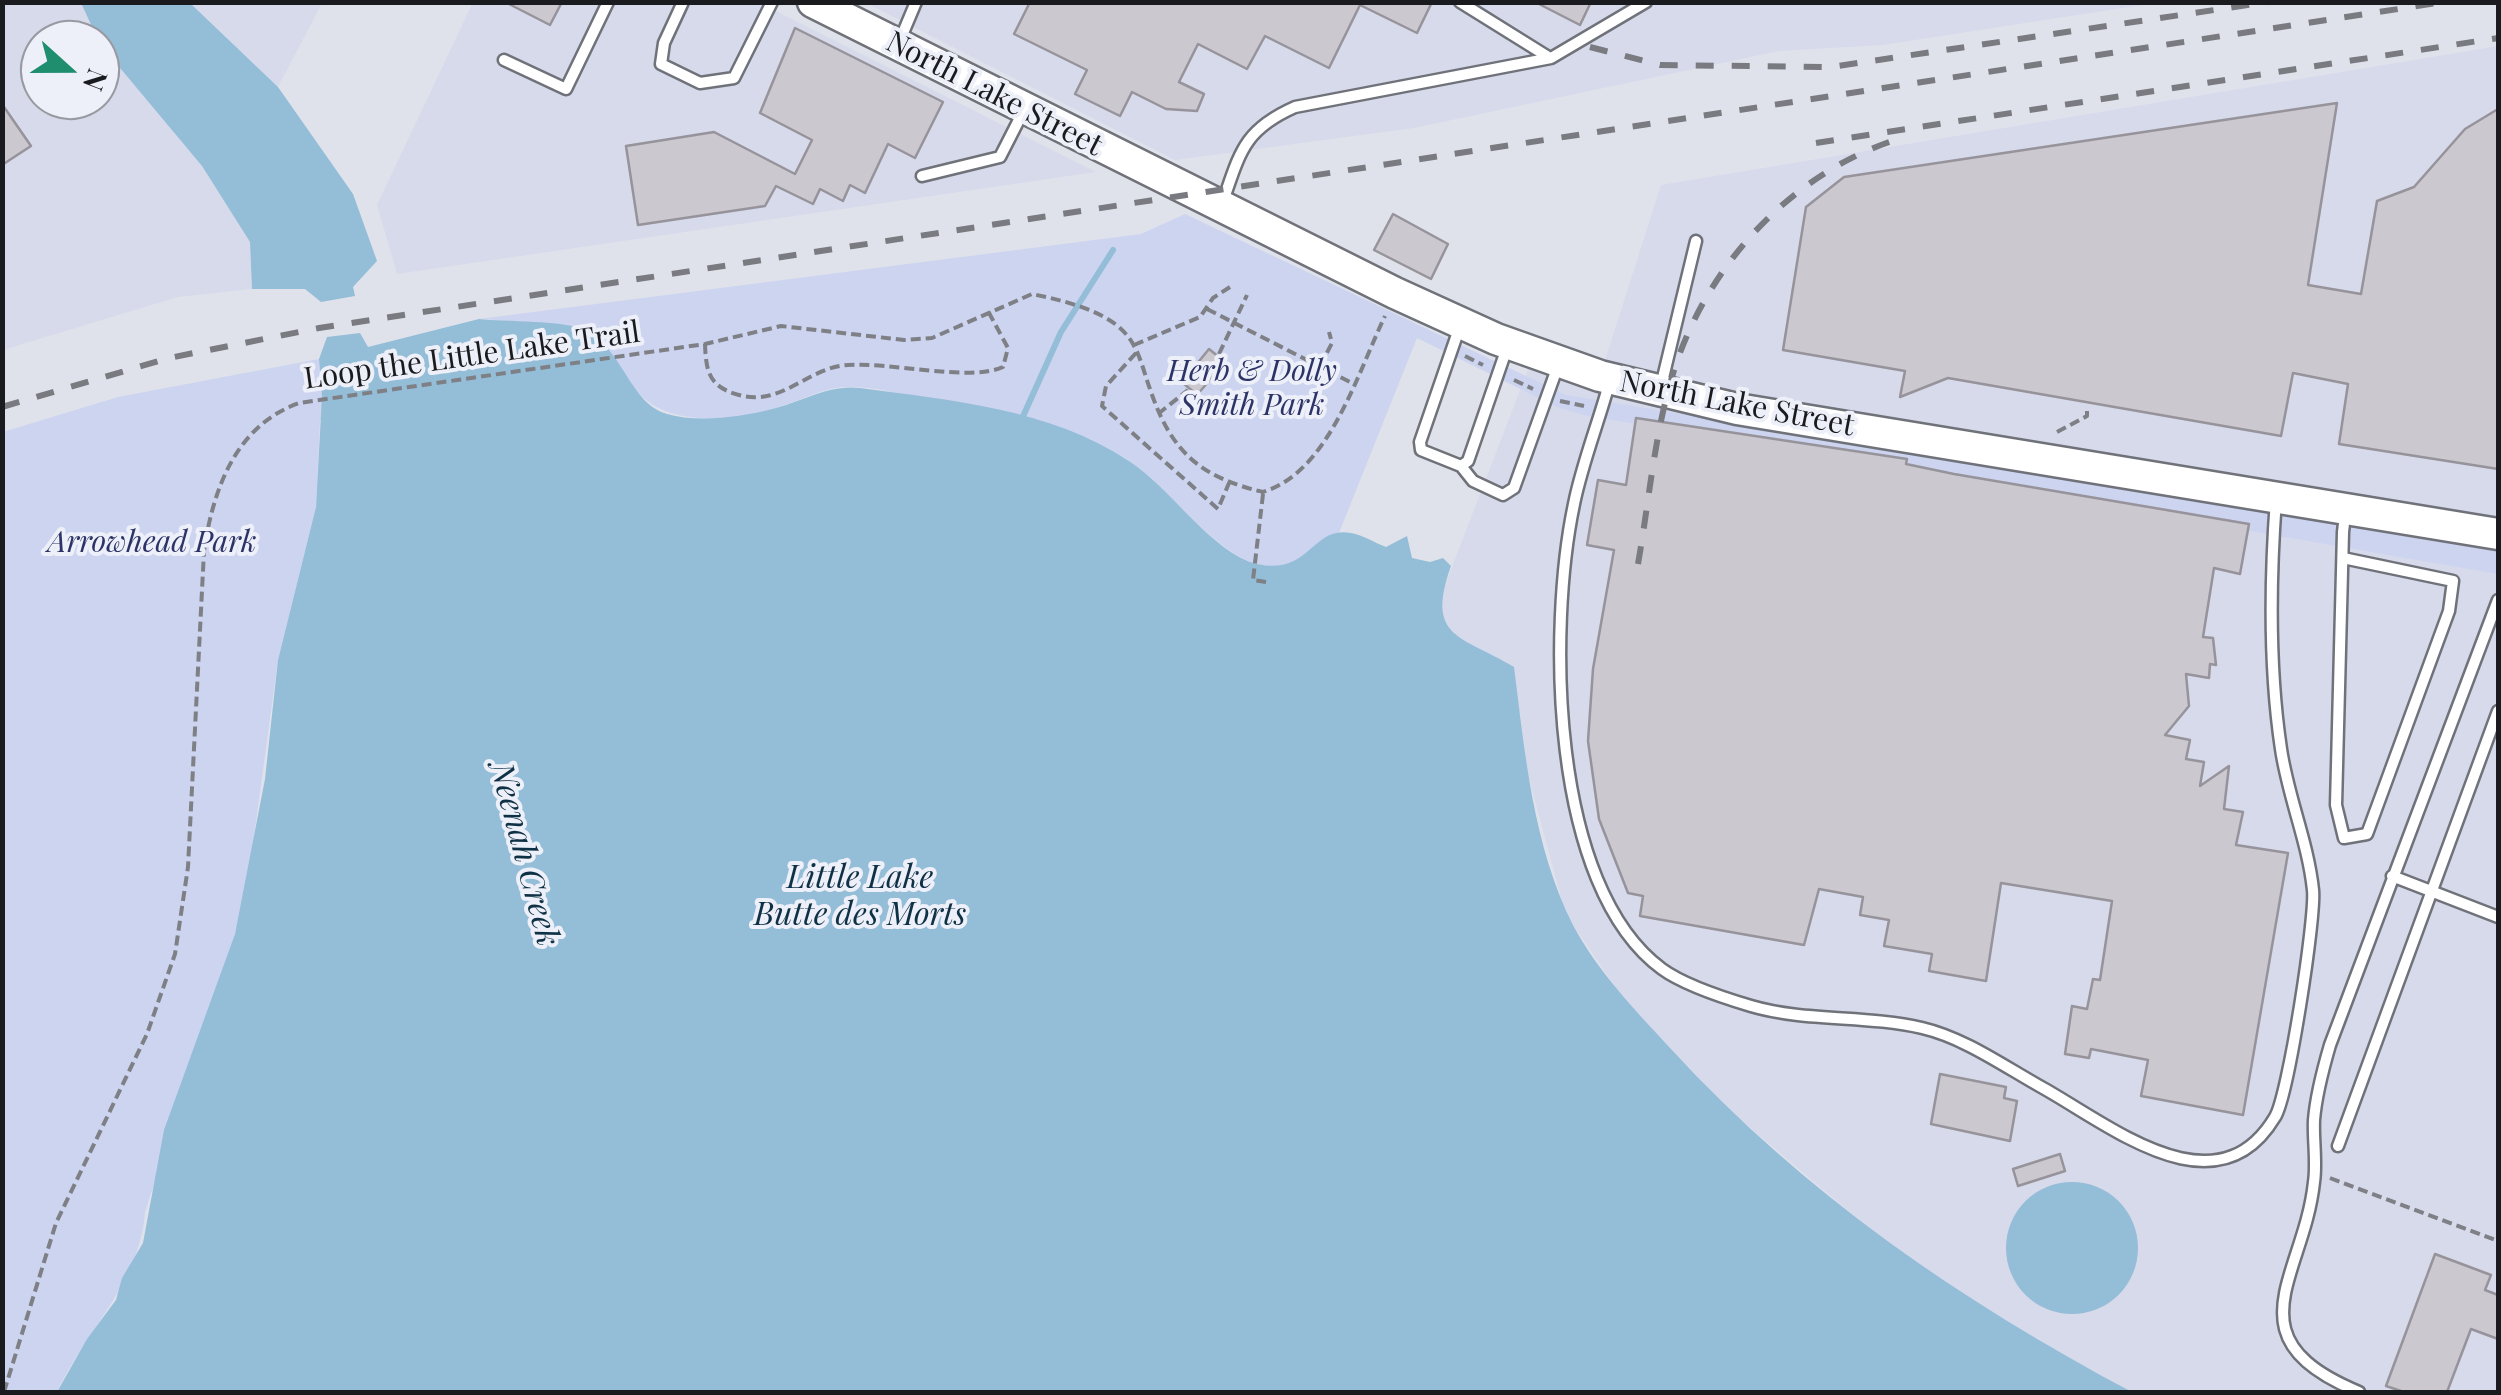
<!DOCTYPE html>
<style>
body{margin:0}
#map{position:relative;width:2501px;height:1395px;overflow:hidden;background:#e0e2eb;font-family:"Playfair Display",serif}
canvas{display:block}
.frame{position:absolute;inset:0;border:5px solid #1a1b1e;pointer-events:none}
.north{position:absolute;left:20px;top:20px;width:100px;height:100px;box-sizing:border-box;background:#edeff9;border:2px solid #999aa1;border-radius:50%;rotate:111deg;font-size:28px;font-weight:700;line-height:40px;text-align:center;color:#1a1b1e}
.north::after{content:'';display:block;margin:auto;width:35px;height:45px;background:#1e8e6f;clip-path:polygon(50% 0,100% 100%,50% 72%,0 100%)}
</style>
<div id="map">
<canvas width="2501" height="1395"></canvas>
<div class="frame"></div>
<div class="north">N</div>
</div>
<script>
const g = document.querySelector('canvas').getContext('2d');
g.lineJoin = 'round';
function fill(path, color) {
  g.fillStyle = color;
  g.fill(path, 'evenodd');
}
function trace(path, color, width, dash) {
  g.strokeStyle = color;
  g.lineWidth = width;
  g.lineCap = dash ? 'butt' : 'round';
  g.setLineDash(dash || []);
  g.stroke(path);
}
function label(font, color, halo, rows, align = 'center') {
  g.font = font + ' "Playfair Display",serif';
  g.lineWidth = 8;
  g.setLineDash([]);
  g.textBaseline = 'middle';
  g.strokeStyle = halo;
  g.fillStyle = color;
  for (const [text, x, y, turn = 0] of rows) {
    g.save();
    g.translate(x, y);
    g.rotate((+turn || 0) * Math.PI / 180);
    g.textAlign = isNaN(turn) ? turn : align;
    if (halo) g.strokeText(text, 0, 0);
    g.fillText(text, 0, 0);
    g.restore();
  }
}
fill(new Path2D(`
 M473,2l287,1 336,169 -699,102 -20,-69z
 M3,3h78l17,37h-58v60h60v-56l102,122 48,76 2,47 -74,8 -175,53z
 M190,3h132l-44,84z
 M866,3h1289l-272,42 -104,6 -365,77 -239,32z
 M2498,46v1346h-366l-127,-68 -126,-87 -149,-126 -105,-110 -50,-73 -13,-27 -34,-126 -8,-62 -45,-65 -20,-11 -15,-22v-17l94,-244 66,22 61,-191z`), '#d6daeb');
fill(new Path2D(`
 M1185,214l381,181 932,154v25l-914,-159 -27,-8 -140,-69 -78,195c-24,4 -33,31 -56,34 -62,5 -107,-78 -158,-109 -53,-32 -111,-46 -172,-55 -31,-4 -65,-14 -97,-16 -29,-2 -53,13 -80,21 -43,13 -111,20 -141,-19l-315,31 -4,87 -38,153 -29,213 -14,61 -90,278c-5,70 -59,119 -88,180h-54v-960l115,-35 201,-38 2,26 240,-61 -82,-5 662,-85z`), '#ccd4f0');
fill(new Path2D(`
 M81,3h109l88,84 75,107 24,67 -24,26 2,9 -34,6 -16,-13h-53l-2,-47 -48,-76 -102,-122z
 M479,319c26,3 86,1 105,11 40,19 45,73 83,84 31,9 74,3 105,-5 30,-7 56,-25 88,-21 90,12 191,21 269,73 42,27 84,93 128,103 53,12 55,-39 94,-31 12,2 24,10 35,14l21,-11 5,22 18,4 13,-4 8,8c-26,73 10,69 63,101 11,86 19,179 59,258 25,47 63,86 99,125 131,143 290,252 460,342h-2075l30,-53 29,-39 6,-22 21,-35 21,-113 71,-196 30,-155 13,-119 38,-153 6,-111 -3,-37 8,-22 33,-4 8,14z
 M2006 1248a66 66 0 1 1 132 0a66 66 0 1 1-132 0Z`), '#94bdd8');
trace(new Path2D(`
 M1020,423l41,-91 52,-82`), '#94bdd8', 6);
const building = new Path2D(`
 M505,2h57l-12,23z
 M1030,2h402l-15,31 -57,-28 -31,63 -64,-32 -18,33 -49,-25 -19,38 25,12 -7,17 -31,-2 -34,-17 -12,24 -45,-22 12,-24 -73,-36z
 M1535,2h56l-11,23z
 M795,28l148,74 -28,56 -27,-14 -23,49 -15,-8 -7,16 -23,-12 -7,15 -37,-18 -11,20 -127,19 -12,-79 88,-14 81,42 17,-34 -52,-27z
 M2337,103l-29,182 53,9 16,-93 37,-14 51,-58 33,-20v360l-159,-25 9,-60 -55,-11 -12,63 -333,-58 -48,19 5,-26 -122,-21 23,-143 38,-30z
 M2,104l29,42 -29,19z
 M1393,214l55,30 -17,35 -57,-29z
 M1209,349l16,13 -28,33 -15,-13z
 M1636,418l271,41 -1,5 48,10 295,50 -9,50 -26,-6 -11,69 10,1 3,27 -6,-1 -1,14 -23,-4 3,32 -24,29 25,5 -4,19 18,3 -4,24 29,-20 -5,43 19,3 -7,33 52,8 -45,262 -102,-19 7,-36 -57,-11 -2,9 -24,-4 7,-48 15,3 6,-30 7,1 12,-79 -111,-18 -15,98 -57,-10 3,-17 -48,-8 5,-26 -29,-5 3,-18 -44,-8 -15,56 -164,-29 3,-20 -15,-3 -29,-74 -11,-78 5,-72 21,-119 -27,-5 11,-65 28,5z
 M1940,1074l66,13 -2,11 13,3 -7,40 -79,-17z
 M2060,1154l5,17 -47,15 -5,-17z
 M2435,1254l56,21 -6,15 13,5v44l-27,-10 -24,63h-43l-18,-6z`);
fill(building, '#ccc8d0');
trace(building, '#97939b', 2.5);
const lane = new Path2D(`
 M683,2l-19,41 -3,21 39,19 34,-5 38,-76
 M1460,2l90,56
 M900,40l16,-38
 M504,60l62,29 42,-87
 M922,176l78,-19 24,-47
 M1222,204c18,-51 21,-74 73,-97l256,-49 95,-56
 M1459,329l-39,113 1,8 40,16 7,-5 40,-116
 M1609,384c-11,40 -27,80 -35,120 -26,123 -25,382 88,465 22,16 62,29 89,37 54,16 116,9 171,22 43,10 83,39 121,60 68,38 174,126 232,29 13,-20 41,-200 38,-227 -5,-48 -25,-93 -32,-141 -12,-80 -11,-169 -5,-250
 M1661,386l35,-145
 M1461,466l12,15 30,14 11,-7 45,-125
 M2343,558l110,23 -4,30 -82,223 -23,4 -8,-33 7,-273 2,-17
 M2392,876l106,41
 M2338,1146l160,-435
 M2359,1392c-131,-54 -55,-115 -45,-210 3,-20 -1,-42 0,-62 2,-25 9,-51 16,-75l168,-445`);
const secondary = new Path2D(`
 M813,2l582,291 101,46 104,37 137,33 761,125`);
trace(lane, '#70727a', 15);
trace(secondary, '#70727a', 35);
trace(new Path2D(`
 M1207,309l145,74
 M705,344c1,28 4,43 34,51 43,12 69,-28 109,-30 42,-3 121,17 155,2l5,-19 -20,-37
 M1134,345l66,-28 13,-19 17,-11
 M1136,353l-30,33 -4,20 116,103 11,-26
 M1219,354l28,-59
 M1465,356l18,9
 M1320,366l12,-23 -3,-11
 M1514,380l19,9
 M1560,401l24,5
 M1158,414l30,-24
 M2057,432l30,-16v-5
 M1263,494l-10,86 13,2
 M2330,1178l168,63
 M4,1392l52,-169 91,-189 28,-80 13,-87 16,-316c9,-61 31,-125 95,-148l406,-59 76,-18 123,14 28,-2 100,-44c29,6 73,16 93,39 14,15 18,37 25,56 21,63 50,88 113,103 66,-20 94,-118 122,-176`), '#7e8086', 4, [10, 5]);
trace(lane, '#fff', 10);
trace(secondary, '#fff', 30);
trace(new Path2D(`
 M1590,47l70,18 171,2 437,-65
 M1816,143l682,-105
 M2,407l167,-49 150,-30 2125,-326
 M1638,564c11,-62 16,-127 34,-187 31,-106 114,-200 220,-236`), '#7a7b81', 6, [18, 18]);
label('30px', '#1a1b1e', '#edeff9', [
 ["North Lake Street",994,94,27],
 ["Loop the Little Lake Trail",472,356,-8],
 ["North Lake Street",1737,404,11]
]);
label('italic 30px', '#2c3467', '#edeff9', [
 ["Herb & Dolly",1252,372],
 ["Smith Park",1252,406],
 ["Arrowhead Park",152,543]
]);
label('italic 32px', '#0f3145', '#edeff9', [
 ["Neenah Creek",524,854,75],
 ["Little Lake",860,878],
 ["Butte des Morts",860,915]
]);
</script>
